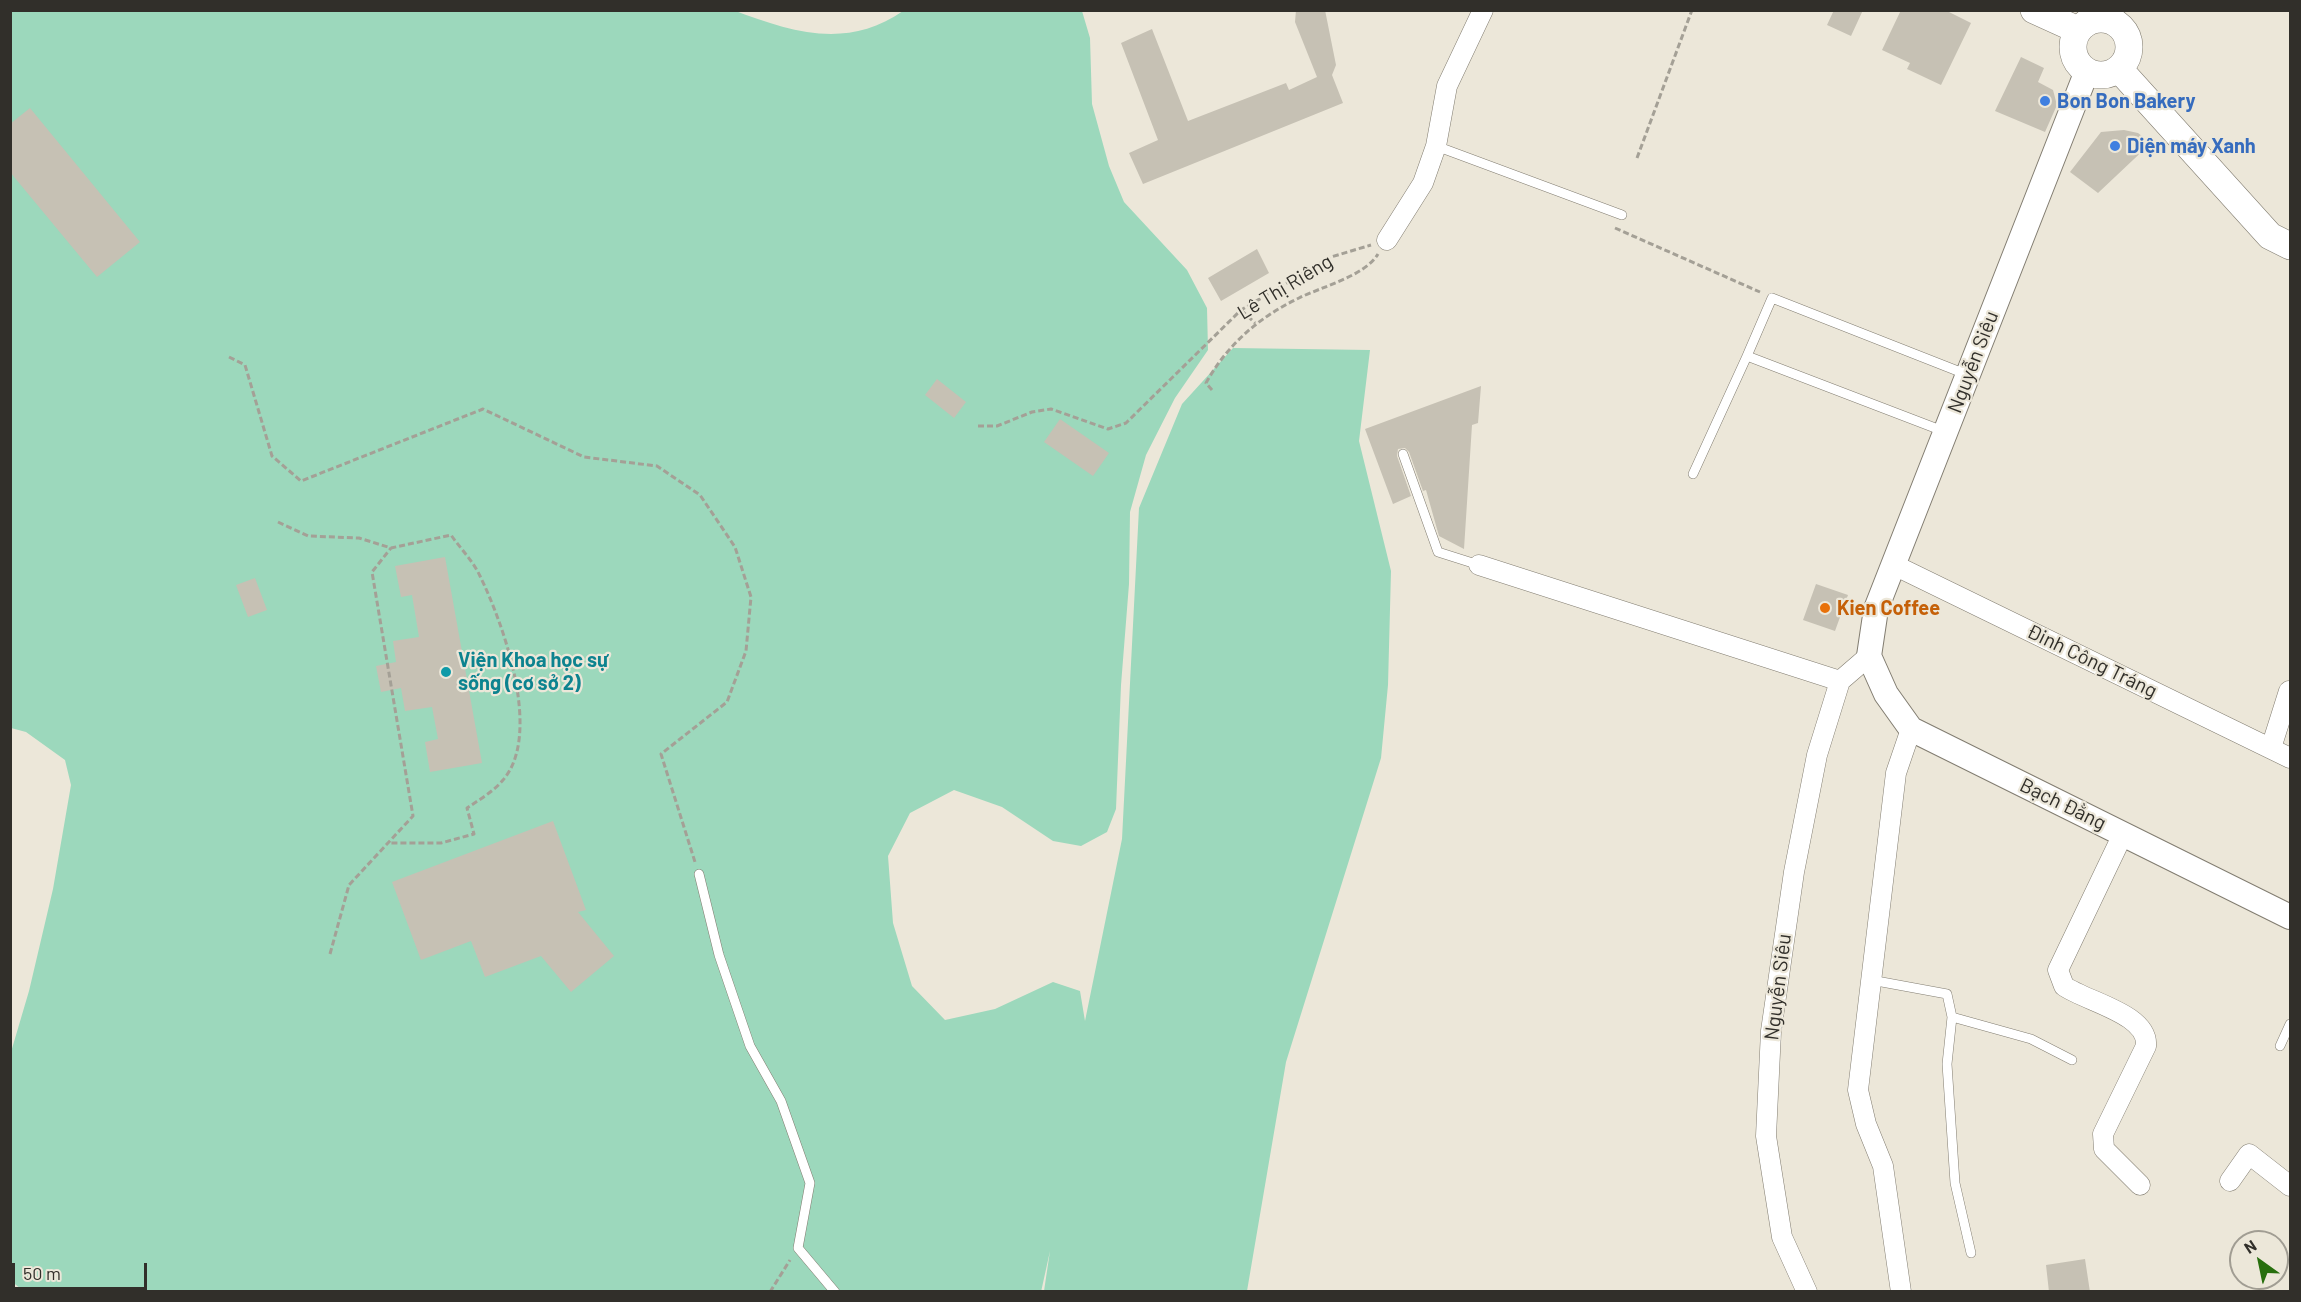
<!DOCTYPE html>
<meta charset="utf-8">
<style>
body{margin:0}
#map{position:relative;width:2301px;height:1302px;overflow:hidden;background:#ece7d9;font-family:Barlow,sans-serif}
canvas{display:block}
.frame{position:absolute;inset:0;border:12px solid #312f2a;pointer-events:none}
.north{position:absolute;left:2229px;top:1230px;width:60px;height:60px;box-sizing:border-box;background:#ece7d9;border:2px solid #a19d93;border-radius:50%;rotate:327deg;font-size:16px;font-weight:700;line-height:24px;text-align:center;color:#312f2a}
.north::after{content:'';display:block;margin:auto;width:21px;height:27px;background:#286f0e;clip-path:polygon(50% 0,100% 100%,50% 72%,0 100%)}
.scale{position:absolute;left:12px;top:1263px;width:135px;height:27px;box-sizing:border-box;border:3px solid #312f2a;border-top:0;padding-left:8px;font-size:18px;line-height:21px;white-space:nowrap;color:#312f2a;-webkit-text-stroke:4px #ece7d9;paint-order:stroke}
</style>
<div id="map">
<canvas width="2301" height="1302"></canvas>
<div class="frame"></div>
<div class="north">N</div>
<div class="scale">50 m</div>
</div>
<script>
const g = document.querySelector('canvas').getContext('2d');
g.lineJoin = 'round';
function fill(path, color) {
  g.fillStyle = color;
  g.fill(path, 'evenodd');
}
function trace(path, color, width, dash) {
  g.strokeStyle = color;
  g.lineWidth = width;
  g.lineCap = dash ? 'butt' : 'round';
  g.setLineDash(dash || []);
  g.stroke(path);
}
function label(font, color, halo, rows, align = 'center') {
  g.font = font + ' Barlow,sans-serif';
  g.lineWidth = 4.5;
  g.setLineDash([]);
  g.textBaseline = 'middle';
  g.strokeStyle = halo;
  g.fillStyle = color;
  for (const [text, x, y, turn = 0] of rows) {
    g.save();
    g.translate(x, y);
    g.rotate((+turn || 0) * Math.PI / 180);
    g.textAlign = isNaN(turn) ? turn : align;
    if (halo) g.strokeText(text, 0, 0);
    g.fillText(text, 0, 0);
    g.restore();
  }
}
fill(new Path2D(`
 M733,10c58,22 114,40 170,1h179l8,27 2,66 17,62 15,36 63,68 20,38 1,42 -33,48 -29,57 -16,57 -1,72 -8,101 -5,124 -9,23 -26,14 -28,-5 -51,-34 -48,-17 -44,23 -22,43 5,67 19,63 33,34 50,-11 58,-27 27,9 5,30 37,-182 17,-331 43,-104 51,-56 137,2 -11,91 32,130 -3,114 -7,73 -95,304 -39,229h-203l6,-40 -9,41h-1016l-14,-11v-229l18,-61 24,-102 18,-104 -6,-25 -39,-28 -15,-4 -1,-717z`), '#9cd8bc');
fill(new Path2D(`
 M1296,10h29l11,55 -4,10 11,28 -200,81 -14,-31 29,-13 -37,-97 31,-14 36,92 98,-38 3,7 28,-13 -22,-55z
 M1834,10h29l-12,26 -24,-11z
 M1901,10h44l26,13 -30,62 -34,-16 3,-6 -28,-13z
 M2021,57l23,11 -6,14 15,8 4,15 -12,27 -50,-21z
 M30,108l110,134 -43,35 -87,-105v-48z
 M2124,130l14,3 13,10 -53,50 -28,-21 31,-40z
 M1257,249l12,24 -48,28 -13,-23z
 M937,379l29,23 -12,16 -29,-23z
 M1481,386l-3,37 -6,2 -8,124 -25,-13 -13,-46 -3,1 -14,-39 -4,-4 -7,1 -1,7 14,40 -18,8 -28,-75z
 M1060,419l49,34 -16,23 -49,-34z
 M445,557l37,206 -52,9 -5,-30 13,-3 -6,-32 -27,4 -4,-23 -20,4 -5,-26 20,-4 -3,-21 26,-4 -7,-42 -11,2 -6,-31z
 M255,578l12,32 -19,7 -12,-32z
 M1816,584l32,11 -13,36 -32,-11z
 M553,821l33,89 -8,2 36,44 -43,36 -30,-36 -56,21 -14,-36 -50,19 -29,-78z
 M2085,1259l5,33h-41l-3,-27z`), '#c6c1b4');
const service = new Path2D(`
 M1436,146l186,69
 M1943,431l-196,-75 25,-58 196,77
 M1403,454l35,98 41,13
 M1693,474l54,-118
 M699,874l20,81 31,91 31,55 29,82 -12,65 37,44
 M1871,980l76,14 5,23 79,22 41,21
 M1952,1017l-5,47 8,119 16,70
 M2280,1046l10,-22`);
const minor = new Path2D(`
 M1387,240l36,-57 13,-37 11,-60 36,-76
 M1479,565l361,116
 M1894,565l396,193
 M1840,681l29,-25
 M2271,748l18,-57
 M2123,834l-65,136 6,16c23,16 85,28 82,60l-43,88 1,15 36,36
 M2230,1181l19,-27 41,32
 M1807,1292l-25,-55 -16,-101 5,-105 23,-159 23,-117 23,-74
 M1901,1292l-18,-126 -17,-42 -8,-34 38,-317 15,-44`);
const tertiary = new Path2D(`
 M2087,71l-211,538 -7,47 17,38 25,35 379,188`);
const secondary = new Path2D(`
 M2034,10l44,20
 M2073 47a28 28 0 1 1 56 0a28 28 0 1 1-56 0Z
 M2119,69l151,167 20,10`);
trace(service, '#827d71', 10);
trace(minor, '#827d71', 21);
trace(tertiary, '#827d71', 26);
trace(secondary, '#827d71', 28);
trace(new Path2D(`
 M1637,158l55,-148
 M1615,228l145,64
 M1241,310l14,13
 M229,357l16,8 27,91 29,25 182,-72 101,48 73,9 43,29 35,52 16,50 -5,54 -19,51 -66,52 34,108
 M1212,390l-6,-7c21,-38 53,-66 93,-85 22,-11 66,-22 79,-44
 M978,426h19l35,-14 19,-3 57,20 18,-6 115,-113 90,-53 40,-12
 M278,522l30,14 51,2 32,10 60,-13c9,13 22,26 29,41 23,47 63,158 23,204 -9,11 -24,20 -36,28l7,26 -33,9h-53
 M330,954l19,-69 64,-69 -41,-244 19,-24
 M770,1292l20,-32`), '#a4a096', 3, [6, 3]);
trace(service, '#fff', 9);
trace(minor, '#fff', 20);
trace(tertiary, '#fff', 24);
trace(secondary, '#fff', 27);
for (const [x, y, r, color] of [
 [2045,101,6,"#3f7fe0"],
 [2115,146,6,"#3f7fe0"],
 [1825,608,6,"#e8710a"],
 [446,672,6,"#0f9aa8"]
]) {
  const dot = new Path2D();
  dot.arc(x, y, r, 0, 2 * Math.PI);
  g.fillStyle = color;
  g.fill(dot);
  trace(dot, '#ece7d9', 2);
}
label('bold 20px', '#366cbe', '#ece7d9', [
 ["Bon Bon Bakery",2057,101],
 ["Diện máy Xanh",2127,146]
], 'left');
label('20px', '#312f2a', '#ece7d9', [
 ["Lê Thị Riêng",1285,287,-31],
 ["Nguyễn Siêu",1973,362,-69],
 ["Đinh Công Tráng",2092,661,26],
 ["Bạch Đằng",2063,804,26],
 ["Nguyễn Siêu",1778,987,-83]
]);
label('bold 20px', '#c56008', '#ece7d9', [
 ["Kien Coffee",1837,608]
], 'left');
label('bold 20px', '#0d838f', '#ece7d9', [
 ["Viện Khoa học sự",458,660],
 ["sống (cơ sở 2)",458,683]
], 'left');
</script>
